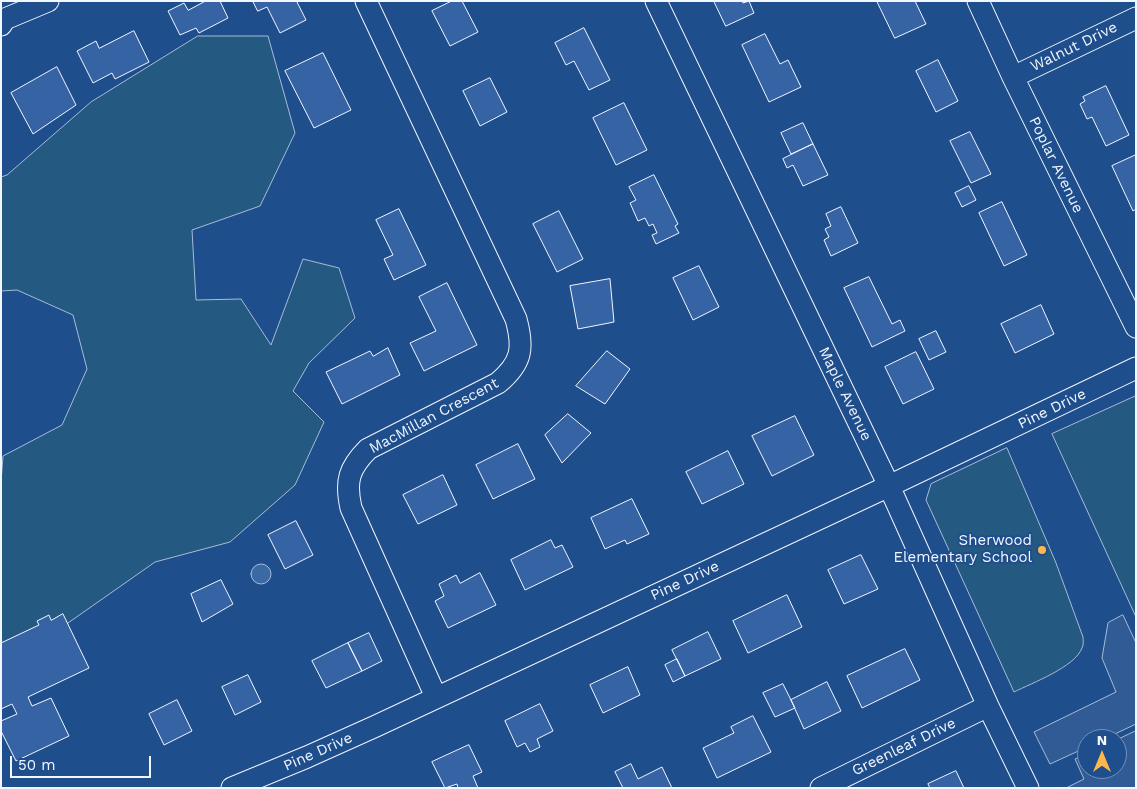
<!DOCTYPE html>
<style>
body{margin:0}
#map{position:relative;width:1137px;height:789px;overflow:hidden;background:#1f4e8c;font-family:"Work Sans",sans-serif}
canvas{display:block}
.frame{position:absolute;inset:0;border:2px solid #f2f6ff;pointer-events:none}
.north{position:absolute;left:1077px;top:729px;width:50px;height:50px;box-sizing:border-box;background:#1f4e8c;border:1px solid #7391ba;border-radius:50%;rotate:0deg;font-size:14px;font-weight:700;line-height:20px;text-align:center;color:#f2f6ff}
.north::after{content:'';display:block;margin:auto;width:18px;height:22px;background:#ffb74d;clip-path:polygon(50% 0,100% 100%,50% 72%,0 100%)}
.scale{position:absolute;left:10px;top:756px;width:141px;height:22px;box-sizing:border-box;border:2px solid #f2f6ff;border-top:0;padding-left:6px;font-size:15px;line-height:18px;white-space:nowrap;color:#f2f6ff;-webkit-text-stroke:4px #1f4e8c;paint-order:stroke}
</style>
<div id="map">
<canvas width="1137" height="789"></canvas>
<div class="frame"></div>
<div class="north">N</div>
<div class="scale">50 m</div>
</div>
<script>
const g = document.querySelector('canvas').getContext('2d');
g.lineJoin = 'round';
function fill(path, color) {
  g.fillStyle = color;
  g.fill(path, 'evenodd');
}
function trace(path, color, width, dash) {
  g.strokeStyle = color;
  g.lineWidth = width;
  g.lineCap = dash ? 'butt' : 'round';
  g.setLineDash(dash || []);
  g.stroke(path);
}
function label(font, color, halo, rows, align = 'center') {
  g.font = font + ' "Work Sans",sans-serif';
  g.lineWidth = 4;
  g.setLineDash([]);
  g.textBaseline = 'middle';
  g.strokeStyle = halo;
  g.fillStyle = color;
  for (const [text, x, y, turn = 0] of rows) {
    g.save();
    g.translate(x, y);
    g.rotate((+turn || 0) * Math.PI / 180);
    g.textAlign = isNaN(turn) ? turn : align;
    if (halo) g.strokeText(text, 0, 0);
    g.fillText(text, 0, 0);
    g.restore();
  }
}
const green = new Path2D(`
 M198,36h70l27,97 -35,73 -68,24 4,70 45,-1 30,46 32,-86 36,9 16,50 -46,45 -16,28 31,31 -29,63 -65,57 -75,20 -154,108v-188l2,-26 59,-31 25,-56 -14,-54 -56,-25 -16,1v-114l6,-2 84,-73z
 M1136,396v221l-84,-183z
 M1007,448l49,115 27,74c0,3 1,8 -1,11 -7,19 -50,35 -68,44l-88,-192 5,-16z`);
fill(green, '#245a82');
trace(green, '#a8bbd7', 1);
const parking = new Path2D(`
 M1123,615l13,28v81l-32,15h-17v8l-37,17 -16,-32 82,-40 -14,-34 6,-35z
 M1136,731v57h-70l18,-9 -9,-20 12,-5v15h30v-29z`);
fill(parking, '#305b95');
trace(parking, '#a8bbd7', 1);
const water = new Path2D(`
 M251 574a10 10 0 1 1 20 0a10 10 0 1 1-20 0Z`);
fill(water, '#3b69a3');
trace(water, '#a8bbd7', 1);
const building = new Path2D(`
 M206,1h14l8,17 -29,15 -3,-5 -16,7 -12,-24 16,-8 4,7z
 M253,1h47l-3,1 9,18 -26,13 -13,-26 -9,4z
 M452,1h10l16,31 -28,14 -18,-35z
 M714,1h28l1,2 6,-2 5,12 -28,13z
 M877,1h38l11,23 -31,14z
 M584,28l26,52 -21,10 -15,-29 -8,4 -11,-22z
 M134,31l15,31 -34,17 -3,-6 -19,10 -16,-32 19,-10 3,7z
 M765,34l15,30 8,-4 13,27 -32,15 -27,-57z
 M323,53l28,57 -37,18 -29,-57z
 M938,60l20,41 -22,11 -20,-41z
 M57,67l19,38 -43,29 -22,-41z
 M490,78l17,34 -27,14 -17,-35z
 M1106,86l23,49 -23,11 -14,-29 -5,2 -7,-15 5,-3 -2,-4z
 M624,103l23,47 -31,15 -23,-47z
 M803,123l10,21 -22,10 -10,-21z
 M970,132l21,42 -20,9 -21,-42z
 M813,144l15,31 -25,11 -10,-21 -6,3 -4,-9z
 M1136,155v54l-3,2 -21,-45z
 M654,175l24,49 -3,2 4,7 -23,11 -4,-9 5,-2 -4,-9 -4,2 -4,-8 -7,3 -8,-18 6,-3 -7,-13z
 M969,186l7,14 -14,7 -7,-14z
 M1002,202l25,53 -23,11 -25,-53z
 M841,207l17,36 -27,13 -7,-16 5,-3 -4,-8 6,-3 -5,-12z
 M399,209l27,56 -32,15 -10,-21 9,-4 -17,-35z
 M559,211l24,48 -26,13 -24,-48z
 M699,266l20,41 -26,13 -20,-42z
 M869,277l23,47 8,-4 5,11 -33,16 -28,-59z
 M610,279l4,43 -36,7 -8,-43z
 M447,283l30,62 -53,26 -14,-28 26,-12 -17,-34z
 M1041,305l13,29 -39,19 -14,-29z
 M936,331l10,21 -17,8 -10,-21z
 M388,348l12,27 -58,29 -16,-32 44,-21 3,5z
 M607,351l23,18 -25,35 -29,-18z
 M916,352l18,37 -31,15 -18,-37z
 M568,414l23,19 -29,30 -17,-28z
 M795,416l19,39 -42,21 -20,-40z
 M518,444l17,35 -42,20 -17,-34z
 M728,451l16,33 -42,20 -16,-32z
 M443,475l14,30 -39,19 -15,-29z
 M632,499l17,35 -22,10 -2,-4 -20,9 -14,-31z
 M296,521l17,34 -28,14 -17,-34z
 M551,540l4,8 7,-3 11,22 -48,23 -14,-30z
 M861,555l17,34 -34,15 -16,-34z
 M480,573l16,32 -48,23 -13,-27 9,-5 -5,-12 17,-9 4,8z
 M221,580l12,24 -31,18 -11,-28z
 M787,595l15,32 -54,26 -15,-32z
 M63,614l26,54 -61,29 4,9 19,-8 18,38 -53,25 -15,-30v-10l16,-7 -5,-10 -11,5v-66l38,-18 -2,-4 12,-6 2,5z
 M708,632l13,27 -36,17 -13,-26z
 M369,633l13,28 -20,10 -14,-28z
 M348,643l14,28 -36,17 -14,-27z
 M905,649l15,31 -58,28 -15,-32z
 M677,659l8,17 -12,6 -8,-17z
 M628,667l12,28 -37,18 -13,-28z
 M248,675l13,27 -26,13 -13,-28z
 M827,682l14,29 -37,18 -13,-29z
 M783,684l12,24 -20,9 -12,-24z
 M177,700l15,31 -28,14 -15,-31z
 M540,704l13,27 -16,8 3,8 -10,5 -5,-9 -8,4 -12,-26z
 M753,716l18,36 -54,26 -14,-30 31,-15 -3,-6z
 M469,745l13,27 -9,4 5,12h-20l-1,-4 -12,4 -13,-26z
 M631,764l7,15 24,-12 10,21h-49l-8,-16z
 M956,771l8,17h-34l-2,-4z`);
fill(building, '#3563a3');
trace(building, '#f2f6ff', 1);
const minor = new Path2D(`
 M366,1l150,318c8,29 6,44 -18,64l-130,66c-19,19 -23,32 -17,59l85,189
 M656,1l233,485 99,220 40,82
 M978,1l35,76 123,250
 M1,25l4,-6 43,-18
 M1013,77l123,-59
 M232,788l75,-31 69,-31 513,-240 247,-118
 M821,788l167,-82`);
trace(minor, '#f2f6ff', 23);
trace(minor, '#1f4e8c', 21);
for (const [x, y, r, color] of [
 [1042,550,5,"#ffb74d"]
]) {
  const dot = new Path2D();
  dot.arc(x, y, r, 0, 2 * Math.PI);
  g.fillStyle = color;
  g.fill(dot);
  trace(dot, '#1f4e8c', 2);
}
label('15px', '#f2f6ff', '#1f4e8c', [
 ["Walnut Drive",1074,47,-26],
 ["Poplar Avenue",1056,165,64],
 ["Maple Avenue",845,394,64],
 ["Pine Drive",1052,409,-26],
 ["MacMillan Crescent",434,416,-28],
 ["Pine Drive",685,581,-25],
 ["Greenleaf Drive",904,747,-26],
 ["Pine Drive",318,752,-24]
]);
label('15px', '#f2f6ff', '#1f4e8c', [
 ["Sherwood",1032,541],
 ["Elementary School",1032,558]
], 'right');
</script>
